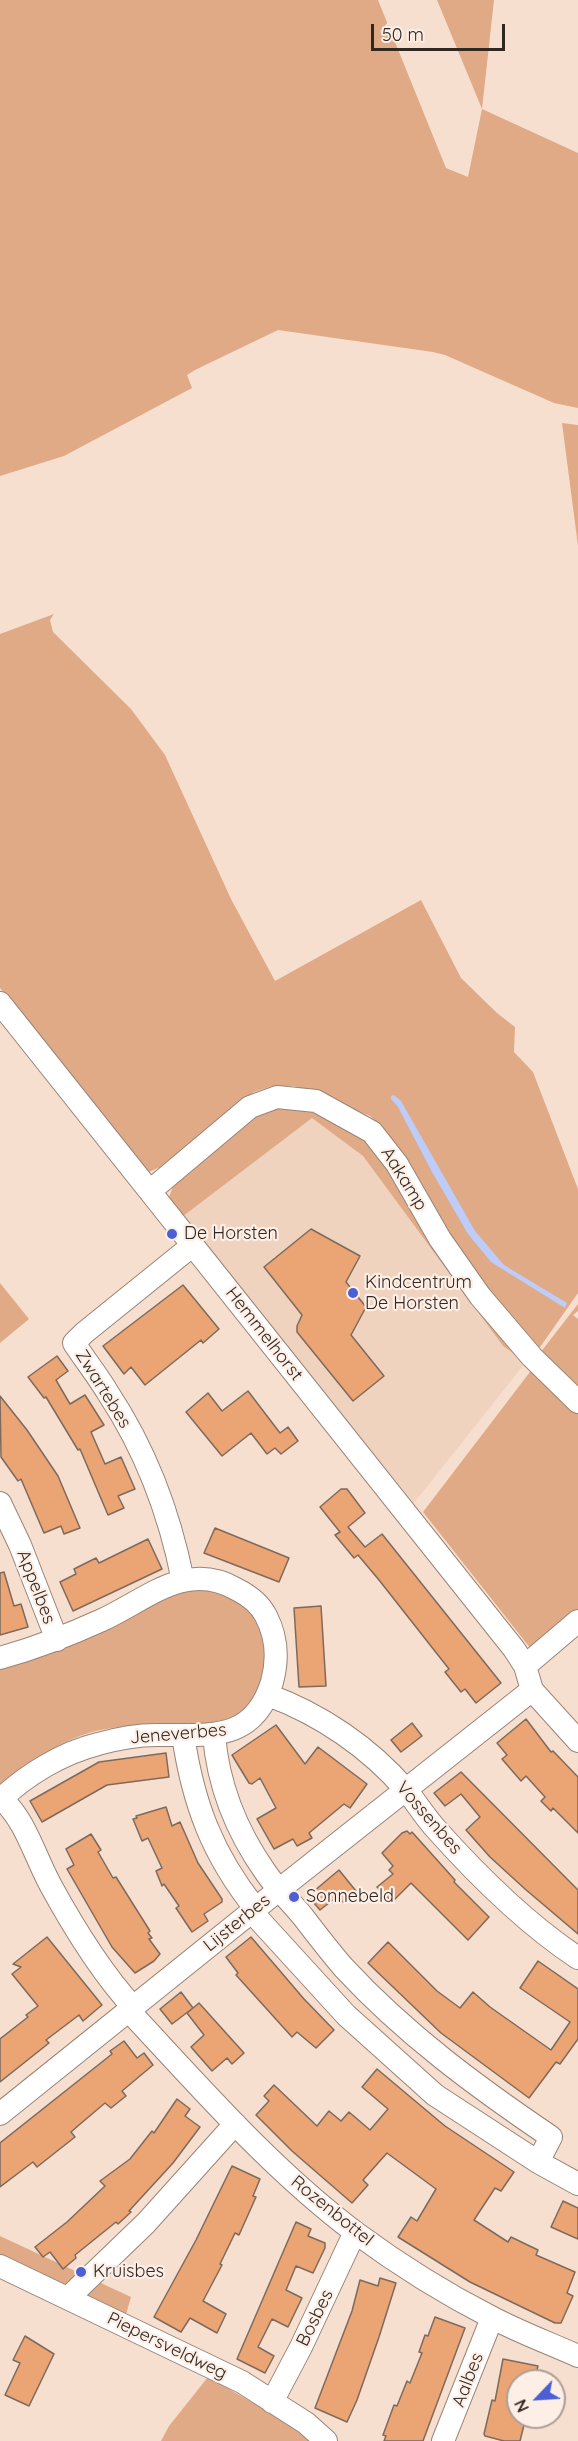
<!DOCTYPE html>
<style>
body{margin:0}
#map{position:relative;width:578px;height:2441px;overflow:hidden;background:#f7dfd0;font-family:Quicksand,sans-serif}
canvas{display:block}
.north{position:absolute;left:506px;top:2369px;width:60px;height:60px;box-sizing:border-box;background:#fdefe6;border:2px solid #ab9f98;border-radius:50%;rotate:245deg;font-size:16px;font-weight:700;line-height:24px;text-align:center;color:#312822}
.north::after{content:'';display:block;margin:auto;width:21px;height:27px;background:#4a60d4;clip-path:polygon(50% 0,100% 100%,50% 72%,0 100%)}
.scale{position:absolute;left:371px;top:24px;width:134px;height:27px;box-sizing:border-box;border:3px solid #312822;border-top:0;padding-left:8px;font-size:18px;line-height:21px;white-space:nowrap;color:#312822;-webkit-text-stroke:4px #fdefe6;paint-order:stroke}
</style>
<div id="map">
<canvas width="578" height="2441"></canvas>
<div class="north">N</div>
<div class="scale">50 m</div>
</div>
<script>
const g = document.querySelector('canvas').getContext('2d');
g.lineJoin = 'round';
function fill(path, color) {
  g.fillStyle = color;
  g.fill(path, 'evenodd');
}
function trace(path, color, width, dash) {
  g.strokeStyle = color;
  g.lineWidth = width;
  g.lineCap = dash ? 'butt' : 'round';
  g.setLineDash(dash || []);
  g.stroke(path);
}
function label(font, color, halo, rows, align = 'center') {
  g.font = font + ' Quicksand,sans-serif';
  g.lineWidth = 4.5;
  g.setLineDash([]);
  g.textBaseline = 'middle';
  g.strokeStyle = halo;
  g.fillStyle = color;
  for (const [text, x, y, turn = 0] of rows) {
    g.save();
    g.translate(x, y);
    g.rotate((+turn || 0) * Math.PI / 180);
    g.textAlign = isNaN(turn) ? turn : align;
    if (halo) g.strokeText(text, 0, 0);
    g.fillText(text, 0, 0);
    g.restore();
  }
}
fill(new Path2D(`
 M312,1117l51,39 140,190 23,16 -112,141 -232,-286z`), '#f0d3bf');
fill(new Path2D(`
 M0,0h378l68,168 22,9 14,-68 -45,-109h57l-12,109 96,44v255l-24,-5 -109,-48 -12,-3 -155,-22 -83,40 -8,5 5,13 -128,68 -64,20z
 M562,423l16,2v121z
 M54,614l-4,6 3,12 78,77 34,46 66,144 44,82 146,-81 40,78 36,35 18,14 -1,25 19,20 45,117v104l-40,57 -79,-96 -74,-124 -15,-14 -76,-30h-22l-18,6 -94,75 -11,5 -149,-184v-354z
 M284,1101l78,29 164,232 -23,-16 -140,-190 -51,-38 -130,99 -13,-20 5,-13 82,-75z
 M0,1283l29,36 -29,24z
 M578,1304v7l-5,4 5,4v70l-38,-36z
 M533,1368l45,44v199l-47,38 -108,-137z
 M186,1587c36,6 68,6 78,49 5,22 5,28 -3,49 -19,50 -71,40 -115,40 -16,0 -38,3 -54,7 -37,11 -65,32 -92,58v-125z
 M0,2236l131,61 -6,21 -125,-60z
 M208,2377l78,45 23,19h-148l8,-15z`), '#e0aa86');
fill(new Path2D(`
 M394,1095l7,6 74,130 29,34 63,38 -2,5 -74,-46 -23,-28 -36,-62 -34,-65 -7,-8v-3z`), '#bdccf8');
const building = new Path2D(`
 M311,1229l49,27 -14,26 20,25 -15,28 33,41 -31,25 -56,-69v-6l5,-11 -38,-48z
 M183,1285l36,44 -16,14 -2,-3 -56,45 -14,-18 -7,7 -21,-28z
 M57,1356l11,15 -12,9 14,24 15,-9 19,30 -13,7 14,32 16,-7 14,32 -17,7 6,12 -16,7 -28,-66 -2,1 -32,-53 -2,1 -16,-21z
 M248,1391l32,42 8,-6 10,14 -17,13 -6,-6 -8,6 -16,-21 -29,23 -36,-44 22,-19 14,18z
 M0,1396l27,34 31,46 22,52 -16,6 -3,-8 -17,7 -23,-54 -3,2 -17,-24z
 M341,1489h6l18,24 -17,14 17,20 17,-13 119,149 -25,20 -11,-14 -4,3 -16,-20 4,-3 -70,-89 -21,-25 -4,3 -19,-23 5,-3 -20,-25z
 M215,1528l74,30 -10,24 -75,-29z
 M148,1539l14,30 -89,42 -13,-29 16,-8 -2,-5 22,-11 3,5z
 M4,1572l10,34 7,-2 7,23 -28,8v-62z
 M321,1606l5,80 -27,1 -5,-79z
 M526,1719l25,33 2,-1 25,26v56l-25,-25 -2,3 -10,-10 4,-4 -19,-21 -5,5 -19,-22 5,-4 -10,-12z
 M412,1723l10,13 -21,16 -10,-12z
 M276,1725l29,39 13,-17 49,37 -17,24 -6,-4 -35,29 3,5 -15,8 -4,-7 -19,10 -17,-30 19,-11 -16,-30 -8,6 -3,-1 -17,-28z
 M166,1753l3,24 -62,8 -65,37 -12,-21 69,-39z
 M461,1772l117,118v44l-53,-45 -35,-32 -24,-27 14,-13 -19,-23 -16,12 -11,-13z
 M166,1807l6,19 8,-4 18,41 24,36v3l-18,12 4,7 -16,11 -16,-24 3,-2 -15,-22 -2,2 -6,-15 6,-3 -14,-30 -6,3 -9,-22 4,-1 -1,-2z
 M407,1831l3,3 2,-2 43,48 -1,2 35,35 -21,23 -57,-57 -19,19 -15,-15 16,-13 -4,-4 4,-4 -11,-13 20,-20z
 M91,1834l10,16 -3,2 15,26 3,-1 34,54 -2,2 4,5 -3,1 11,15 -6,7 -19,12 -23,-26 -45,-78 7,-4 -8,-16z
 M339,1870l17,21 -13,11 -5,-6 -18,14 -12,-14z
 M47,1937l55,68 -19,16 -4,-6 -33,25 3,3 -49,39v-43l28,-22 -2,-2 12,-9 -26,-32 9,-7 -8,-3z
 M251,1937l53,62 30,31 -18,18 -19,-16 -5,5 -56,-62 2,-2 -12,-16z
 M388,1942l49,49 23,17 13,-16 17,15 61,43 19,-28 -50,-34 18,-27 40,28v50l-18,25 -4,-2 -27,36 -88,-65 -73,-70z
 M181,1992l12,16 -21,16 -12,-15z
 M199,2003l45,50 -12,11 -5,-6 -15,13 -21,-24 13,-12 -17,-22z
 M124,2041l13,17 7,-5 9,12 -31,26 4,5 -15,12 -6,-5 -26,22 -8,7 4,5 -38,30 -4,-5 -33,25v-44l112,-89 -2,-3z
 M377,2069l68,57 69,46 -13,19 -6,-3 -21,32 34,22 3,-5 27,13 -2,5 39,17 -8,21 6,3 -12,27h-6l-85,-41 -72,-45 13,-20 6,4 19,-32 -49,-36 -24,27 5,5 -16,18 -60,-52 -36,-36 13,-14 -5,-5 10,-11 43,41 12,-15 12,10 8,-9 21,18 18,-21 -26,-22z
 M177,2099l13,10 -5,7 15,11 -27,36 -44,48 2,1 -13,12 -2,-2 -41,33 1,3 -13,11 -13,-17 -7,5 -8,-10 32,-25 38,-36 -5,-5 30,-22 22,-28 2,2z
 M232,2166l28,13 -7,17 3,1 -17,38 -4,-2 -15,31 2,1 -19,36 23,13 -9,19 -27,-15 -9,14 -27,-15 42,-77z
 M563,2201l15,7v31l-27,-12z
 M296,2222l15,7 -3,7 17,7v5l-12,25 -17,-7 -10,24 16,8 -14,29 -16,-8 -14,28 16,9 -9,17 -28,-14z
 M380,2278l16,5 -17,54 -22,63 -10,22 -32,-14 37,-97 8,-31 18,6z
 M435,2317l30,11 -42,113h-39l2,-5 -3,-1 11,-30 3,1 10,-25 3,2 12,-30 -3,-1 6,-17 3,1z
 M25,2336l29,18 -25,52 -24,-11 15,-32 -7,-3z
 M503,2359l35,7 -4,15h-16v36h8l-6,24h-16l-19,-5 -1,-2 8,-34 3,1z`);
fill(building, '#eba473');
trace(building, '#7e6a5d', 1.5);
const minor = new Path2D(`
 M0,1003l514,646 11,17 7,24 46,51
 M150,1191l100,-84 27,-10 39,4 56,31 25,32 43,75 40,57 52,61 46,45
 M0,1503l20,42 37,95
 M183,1581c-13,-66 -38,-132 -75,-188 -10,-17 -23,-33 -34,-50l10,-10 109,-88
 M0,1658c36,-10 69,-23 102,-38 44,-20 84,-60 134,-31 12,6 24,15 30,27 11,21 12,44 6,66 -19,62 -65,52 -116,53 -19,0 -40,4 -58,9 -36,9 -72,31 -98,56
 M525,1666l53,-45
 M268,1695c52,19 101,52 138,95 10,12 19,27 30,39 42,47 89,94 142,129
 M183,1735c10,68 29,119 72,173
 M214,1735c4,50 23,97 52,138 11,16 26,30 38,45 13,17 26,34 40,50 61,66 133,119 207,169l-13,25
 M2,1799c24,22 33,58 49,87 23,42 49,85 82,121
 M251,1911l95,104 89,80 103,67 40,22
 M129,2011c72,77 142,158 227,222 42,31 88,60 135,84 28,15 58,26 87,39
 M0,2114l280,-225 252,-199
 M0,2266l242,116 64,41 20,18
 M68,2298l78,-75 89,-99
 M272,2402l29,-55 54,-115
 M443,2441l49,-123`);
trace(minor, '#998477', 24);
trace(minor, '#fff', 22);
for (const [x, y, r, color] of [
 [172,1234,6,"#4a60d4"],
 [353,1293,6,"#4a60d4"],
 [294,1897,6,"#4a60d4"],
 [81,2272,6,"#4a60d4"]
]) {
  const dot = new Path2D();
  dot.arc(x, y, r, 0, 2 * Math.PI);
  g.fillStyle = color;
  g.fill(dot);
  trace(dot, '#fdefe6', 2);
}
label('18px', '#312822', '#fdefe6', [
 ["Aakamp",404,1179,58],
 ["Hemmelhorst",264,1334,52],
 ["Zwartebes",103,1389,58],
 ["Appelbes",36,1587,69],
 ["Jeneverbes",178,1734,-5],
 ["Vossenbes",429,1818,49],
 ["Lijsterbes",237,1923,-39],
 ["Rozenbottel",332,2211,39],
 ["Bosbes",315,2318,-64],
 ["Piepersveldweg",167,2346,26],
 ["Aalbes",468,2380,-69]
]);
label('18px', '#312822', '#fdefe6', [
 ["De Horsten",184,1234],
 ["Kindcentrum",365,1283],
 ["De Horsten",365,1304],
 ["Sonnebeld",306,1897],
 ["Kruisbes",93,2272]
], 'left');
</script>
